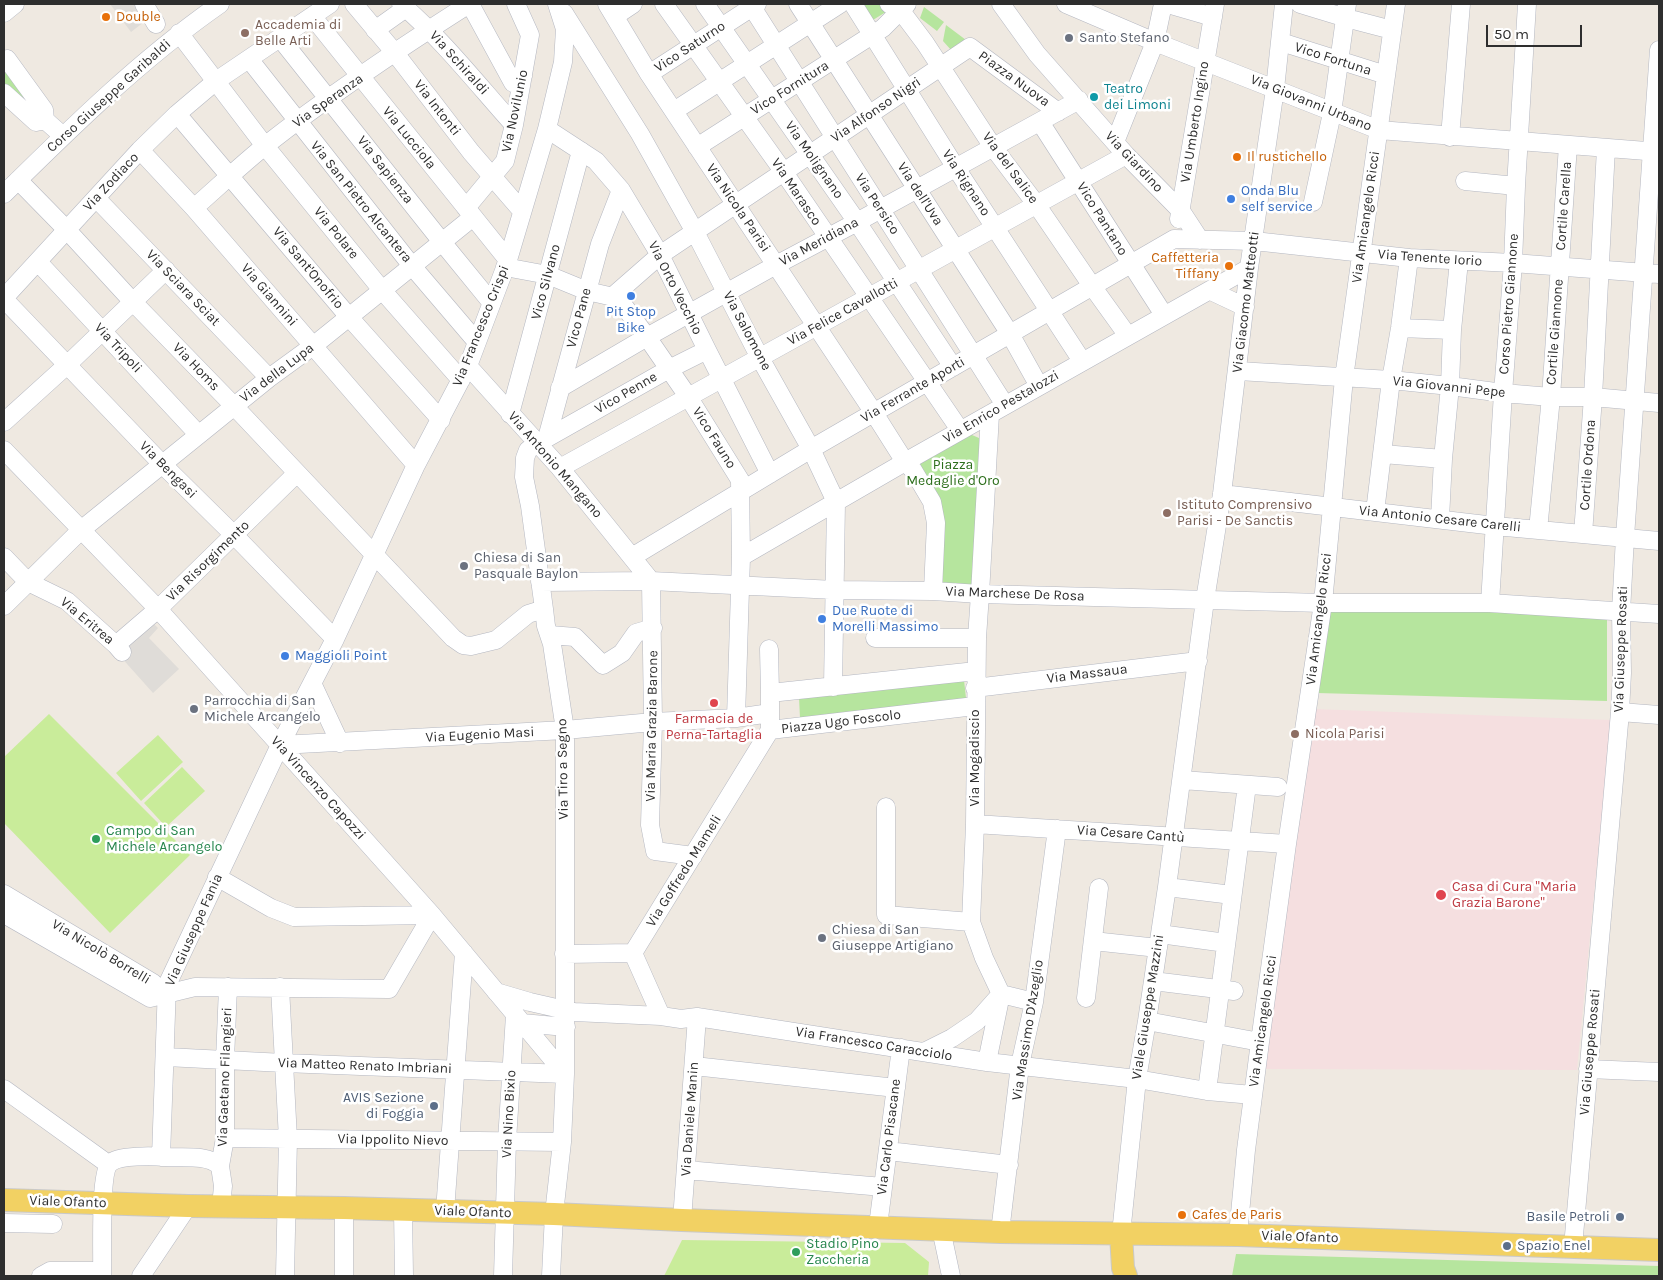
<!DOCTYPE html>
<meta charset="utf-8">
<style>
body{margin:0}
#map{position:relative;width:1663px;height:1280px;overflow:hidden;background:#efe9e1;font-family:Karla,sans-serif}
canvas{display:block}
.frame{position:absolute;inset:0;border:5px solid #2e2e2e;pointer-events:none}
.scale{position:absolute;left:1486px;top:25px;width:96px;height:22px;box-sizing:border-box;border:2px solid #2e2e2e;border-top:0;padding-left:6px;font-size:15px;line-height:18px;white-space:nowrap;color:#2e2e2e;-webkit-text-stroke:4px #fff;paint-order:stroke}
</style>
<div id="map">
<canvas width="1663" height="1280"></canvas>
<div class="frame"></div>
<div class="scale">50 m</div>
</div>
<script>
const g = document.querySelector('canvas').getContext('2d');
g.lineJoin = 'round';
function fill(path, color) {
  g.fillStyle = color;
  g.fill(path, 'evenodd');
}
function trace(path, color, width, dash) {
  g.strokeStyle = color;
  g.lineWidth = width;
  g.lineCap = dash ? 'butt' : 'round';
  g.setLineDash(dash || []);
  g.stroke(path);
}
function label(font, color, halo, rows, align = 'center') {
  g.font = font + ' Karla,sans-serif';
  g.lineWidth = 5;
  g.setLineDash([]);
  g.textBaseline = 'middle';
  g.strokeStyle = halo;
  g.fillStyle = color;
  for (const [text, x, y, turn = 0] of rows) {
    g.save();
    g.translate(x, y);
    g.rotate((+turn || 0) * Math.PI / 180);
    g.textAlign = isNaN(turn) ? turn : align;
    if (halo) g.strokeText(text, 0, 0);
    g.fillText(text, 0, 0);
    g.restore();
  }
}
fill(new Path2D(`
 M1314,709l297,11 -34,350 -315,-1z`), '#f5dfe0');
fill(new Path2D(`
 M863,4h15l11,6 -16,10z
 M924,7l20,15 -7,9 -17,-13z
 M946,25l20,15 -15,10 -8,-9z
 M4,67h4l28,49 -32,-30z
 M965,435h7l7,3 2,7 -7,140 -34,-2 -22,-116 2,-7z
 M1326,608l281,7v86l-290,-8z
 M964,680l2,18 -166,20 -1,-21z
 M1236,1254l423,12v10h-427z`), '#b6e59e');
fill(new Path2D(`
 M49,714l141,141 -80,78 -106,-110v-66z
 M158,735l25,27 -42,39 -25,-28z
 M182,767l23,24 -39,36 -22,-24z
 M682,1240l223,3 24,19 -1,14h-264z`), '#c9ec9a');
fill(new Path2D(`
 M110,4h41l6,8 -26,20z
 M151,621l7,7 -9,10 30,31 -26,24 -34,-38z`), '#dfdcd8');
const minor = new Path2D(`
 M144,4l12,20
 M354,4l41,49 76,99 51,59
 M401,4c41,35 77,81 113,121
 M470,4l43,79 10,-7
 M607,4l42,70 225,339 31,49 8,8 19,32 4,21 -3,68
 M664,4l119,167 177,259
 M705,4l152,218 96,145
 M750,4l255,401
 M798,4l212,330 29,52
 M853,4l103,164 126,193
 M889,4l12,7 24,32 68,104 43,57 56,82 36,50
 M1001,4l36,50 89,101 55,56 19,29
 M1066,4l89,38 224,88 280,22
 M1168,4l45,13
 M1300,4l46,14 46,12
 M4,13l11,-9
 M564,13l76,121 55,98 65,126 51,91 25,53 -3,185
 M312,16l196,244
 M615,16l18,-12
 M375,30l31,-22
 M179,33l86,113 117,144 79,90
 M280,38l162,204 49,60
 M1281,42l105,33
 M7,59l37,51 1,10 18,16
 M249,59l163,207 64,75
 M649,74l108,-70
 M4,93l32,29 9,-2
 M674,111l166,-107
 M177,114l172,203 92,103
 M1040,122l124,193
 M547,129l49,32 25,29 39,65 47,95 63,124
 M1450,137l11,-133
 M1115,142l40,-100 8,-38
 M697,147l186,-119 24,-24
 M140,150l54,58 222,257
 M18,180l48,49 67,73 101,104 219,232 10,7 8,1 25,-6 32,-26 16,-5
 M1465,181l51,5
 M4,194c68,-67 137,-135 216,-190
 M96,198l173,180
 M1313,202l19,-89 15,-109
 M194,208c24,-21 47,-43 72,-63 65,-51 134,-97 203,-141
 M466,208l39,-47 9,-36 16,-90 -14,-31
 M1179,219l36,-215
 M38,262l160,172
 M505,267l43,8 39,16 31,7 29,39 42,61 51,82 1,77 -5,161
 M1211,291l34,16
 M612,297l48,-42 310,-208 88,65
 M4,298l136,-148 37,-36 39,-33 114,-77
 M4,299l158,165 72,71 101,104
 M1400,328l52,2
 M468,366l92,102 91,113 2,141 -3,103 5,26 38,5
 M1238,371l153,9 59,6 53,7 48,4h42l66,6
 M560,388l87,-51 129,-72 81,-43 222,-122
 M510,414l71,-263
 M990,414l-10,180 -3,44 -2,186 -4,98 13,36 17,36 33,8
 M4,422l63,-57 99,-95
 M547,438l122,-69 38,-19
 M4,450l154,159 274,306 133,159
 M1383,454l60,5
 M560,468l566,-313
 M1222,494l273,32 164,15
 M1375,512l16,-132 9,-52 9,-70
 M1440,519l3,-60 7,-73 2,-56 7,-69
 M1538,530l13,-133 17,-252
 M1583,534l10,-137 13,-249
 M4,557l24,25 39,19 49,44 6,7
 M632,557l179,-108 363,-210 80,2 155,17 104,5 146,11
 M741,557l164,-95 344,-194
 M540,582l111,-1 184,9 98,1 47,3 343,9h167l169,11
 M1490,603l13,-210 10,-130 3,-77 11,-182
 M4,606l77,-76 188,-152 44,-32 160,-129
 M550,635l25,2 28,28 19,-12 14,-20 17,-5
 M875,638h102
 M116,645l42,-36 139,-136
 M769,649l1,44
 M312,683l28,60
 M975,688l223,-27
 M975,706l-205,24v-37l206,-22
 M1620,712l39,3
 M280,745l285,-15 88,-8 83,-4 34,-5
 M1182,780l96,7
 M886,807v108l85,7
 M975,824l312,20
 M217,877l54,31 23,9 138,-2
 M1167,887l65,8
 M4,894l149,89 13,12
 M4,914l146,84 45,-11 194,2 43,-74
 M1160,934l66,9
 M1093,941l65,7
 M633,953l28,63
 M564,954l69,-1 137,-223
 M1153,981l81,10
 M280,987l8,152 -3,137
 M496,992l34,10 44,10 87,4 20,3 16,-2 290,45 150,17 70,12 46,4
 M1086,998l13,-110
 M1147,1021l113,21
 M522,1023l44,4
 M924,1052l28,-14 25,-17 24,-27
 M166,1057l118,6 281,11
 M987,1062l14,-68
 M694,1066l202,22
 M1588,1069l71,3
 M4,1089l104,75
 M1207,1091l40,-306
 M225,1138l337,4
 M888,1151l121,14
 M161,1157l6,-172 113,-240 55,-106 81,-174 52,-99 40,-106 39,-131 16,-67 2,-33 -8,-25
 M220,1166l5,-28v-78l3,-73
 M686,1170l197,17
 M403,1210l1,66
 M445,1211l19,-258
 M682,1220l15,-203
 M4,1223l49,1
 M878,1226l23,-178
 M941,1229l10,47
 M1000,1232l20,-167 14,-63 23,-173
 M1121,1234l16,-155 10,-58 20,-134 38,-287 17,-106 27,-226 26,-179 9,-85
 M1238,1235l8,-85 14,-108 27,-198 36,-241 21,-225 52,-374
 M1573,1247l47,-535 2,-39 -1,-61 4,-75 34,-487
 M41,1276l9,-5h52
 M102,1276c1,-18 -3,-103 8,-113 9,-8 43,-7 56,-6 17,1 41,-3 54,9l3,20 -2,21
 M141,1276l47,-70
 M344,1276v-68
 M503,1276l4,-135 8,-126
 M551,1276l3,-62 8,-72 3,-68v-344l-13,-86 -6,-18 -2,-17 -14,-103 -6,-29 1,-19 3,-8 19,-12 53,-194 21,-54`);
const major = new Path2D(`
 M4,1200l184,6 156,2 210,6 128,6 318,12 238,3 421,15
 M1121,1234l2,34 3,8`);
trace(minor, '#b4b7c1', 19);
trace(major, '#c9c9c9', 24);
trace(minor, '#fff', 18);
trace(major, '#f2d163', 22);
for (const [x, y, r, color] of [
 [106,17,5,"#e8710a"],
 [245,33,5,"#8d6e63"],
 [1069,38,5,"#6b7280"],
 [1094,97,5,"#0f9aa8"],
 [1237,157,5,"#e8710a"],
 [1231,199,5,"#3f7fe0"],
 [1229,266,5,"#e8710a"],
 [631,296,5,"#3f7fe0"],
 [1167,513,5,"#8d6e63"],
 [464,566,5,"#6b7280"],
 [822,619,5,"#3f7fe0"],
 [285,656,5,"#3f7fe0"],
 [714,703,5,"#e0444e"],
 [194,709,5,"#6b7280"],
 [1295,734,5,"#8d6e63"],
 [96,839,5,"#2e9e5b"],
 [1441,895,6,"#e0444e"],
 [822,938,5,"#6b7280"],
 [434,1106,5,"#5c6f8a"],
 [1182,1215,5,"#e8710a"],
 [1620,1217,5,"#5c6f8a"],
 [1507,1246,5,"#5c6f8a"],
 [796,1252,5,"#2e9e5b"]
]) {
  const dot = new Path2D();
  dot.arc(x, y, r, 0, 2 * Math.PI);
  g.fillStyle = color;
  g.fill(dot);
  trace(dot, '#fff', 2);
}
label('14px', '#c56008', '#fff', [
 ["Double",116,17],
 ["Il rustichello",1247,157],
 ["Caffetteria",1219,258,"right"],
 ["Tiffany",1219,274,"right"],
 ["Cafes de Paris",1192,1215]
], 'left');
label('14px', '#785e54', '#fff', [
 ["Accademia di",255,25],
 ["Belle Arti",255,41],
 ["Istituto Comprensivo",1177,505],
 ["Parisi - De Sanctis",1177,521],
 ["Nicola Parisi",1305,734]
], 'left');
label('14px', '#5b616d', '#fff', [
 ["Santo Stefano",1079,38],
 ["Chiesa di San",474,558],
 ["Pasquale Baylon",474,574],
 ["Parrocchia di San",204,701],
 ["Michele Arcangelo",204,717],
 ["Chiesa di San",832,930],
 ["Giuseppe Artigiano",832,946]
], 'left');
label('14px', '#2e2e2e', '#fff', [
 ["Vico Saturno",690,47,-33],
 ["Vico Fortuna",1333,59,18],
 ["Via Schiraldi",459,63,48],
 ["Piazza Nuova",1014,79,36],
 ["Vico Fornitura",790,88,-32],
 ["Corso Giuseppe Garibaldi",109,96,-42],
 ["Via Speranza",328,101,-35],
 ["Via Giovanni Urbano",1311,103,22],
 ["Via Intonti",437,108,52],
 ["Via Alfonso Nigri",876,110,-34],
 ["Via Novilunio",515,111,-78],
 ["Via Umberto Ingino",1195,122,-81],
 ["Via Lucciola",409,138,51],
 ["Via Molignano",814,160,55],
 ["Via Giardino",1134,162,47],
 ["Via del Salice",1010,168,54],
 ["Via Sapienza",385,170,52],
 ["Via Zodiaco",111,182,-47],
 ["Via Rignano",966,183,57],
 ["Via Marasco",796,192,56],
 ["Via dell'Uva",920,194,57],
 ["Via San Pietro Alcantera",361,202,51],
 ["Via Persico",877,204,57],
 ["Cortile Carella",1564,206,-86],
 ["Via Nicola Parisi",738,208,56],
 ["Via Amicangelo Ricci",1366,217,-82],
 ["Vico Pantano",1102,219,58],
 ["Via Polare",336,233,51],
 ["Via Meridiana",819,242,-28],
 ["Via Tenente Iorio",1430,258,4],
 ["Via Sant'Onofrio",308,268,50],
 ["Vico Silvano",546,282,-75],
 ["Via Sciara Sciat",183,288,46],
 ["Via Orto Vecchio",675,288,63],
 ["Via Giannini",269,295,49],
 ["Via Giacomo Matteotti",1246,302,-83],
 ["Corso Pietro Giannone",1509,304,-86],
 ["Via Felice Cavallotti",843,312,-29],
 ["Vico Pane",579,318,-75],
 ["Via Francesco Crispi",481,326,-68],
 ["Via Salomone",747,331,62],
 ["Cortile Giannone",1555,332,-86],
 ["Via Tripoli",118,348,47],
 ["Via Homs",196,367,46],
 ["Via della Lupa",277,373,-37],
 ["Via Giovanni Pepe",1449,387,6],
 ["Via Ferrante Aporti",913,390,-30],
 ["Vico Penne",626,393,-30],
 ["Via Enrico Pestalozzi",1001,407,-30],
 ["Vico Fauno",714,438,58],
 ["Via Antonio Mangano",555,465,49],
 ["Cortile Ordona",1588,465,-86],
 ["Via Bengasi",168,470,45],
 ["Via Antonio Cesare Carelli",1440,519,6],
 ["Via Risorgimento",208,561,-44],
 ["Via Marchese De Rosa",1015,594,2],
 ["Via Amicangelo Ricci",1319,619,-83],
 ["Via Eritrea",87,621,40],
 ["Via Giuseppe Rosati",1621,649,-88],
 ["Via Massaua",1087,674,-7],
 ["Piazza Ugo Foscolo",841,722,-7],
 ["Via Maria Grazia Barone",652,726,-89],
 ["Via Eugenio Masi",480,735,-3],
 ["Via Mogadiscio",975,758,-90],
 ["Via Tiro a Segno",563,769,-91],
 ["Via Vincenzo Capozzi",318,788,48],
 ["Via Cesare Cantù",1131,834,4],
 ["Via Goffredo Mameli",684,871,-58],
 ["Via Giuseppe Fania",194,930,-66],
 ["Via Nicolò Borrelli",101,952,31],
 ["Viale Giuseppe Mazzini",1148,1007,-81],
 ["Via Amicangelo Ricci",1263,1021,-82],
 ["Via Massimo D'Azeglio",1028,1030,-81],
 ["Via Francesco Caracciolo",874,1044,9],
 ["Via Giuseppe Rosati",1590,1052,-85],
 ["Via Matteo Renato Imbriani",365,1066,2],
 ["Via Gaetano Filangieri",225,1077,-88],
 ["Via Nino Bixio",509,1114,-87],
 ["Via Daniele Manin",690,1119,-86],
 ["Via Carlo Pisacane",889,1137,-83],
 ["Via Ippolito Nievo",393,1140,1],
 ["Viale Ofanto",68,1202,2],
 ["Viale Ofanto",473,1212,2],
 ["Viale Ofanto",1300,1237,2]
]);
label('14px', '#0d838f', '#fff', [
 ["Teatro",1104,89],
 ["dei Limoni",1104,105]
], 'left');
label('14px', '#366cbe', '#fff', [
 ["Onda Blu",1241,191],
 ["self service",1241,207],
 ["Pit Stop",631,312,"center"],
 ["Bike",631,328,"center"],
 ["Due Ruote di",832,611],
 ["Morelli Massimo",832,627],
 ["Maggioli Point",295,656]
], 'left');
label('14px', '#2c6e1b', '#fff', [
 ["Piazza",953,465],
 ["Medaglie d'Oro",953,481]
]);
label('14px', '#be3a42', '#fff', [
 ["Farmacia de",714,719],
 ["Perna-Tartaglia",714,735],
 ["Casa di Cura \"Maria",1452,887,"left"],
 ["Grazia Barone\"",1452,903,"left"]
]);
label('14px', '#27864d', '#fff', [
 ["Campo di San",106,831],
 ["Michele Arcangelo",106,847],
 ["Stadio Pino",806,1244],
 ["Zaccheria",806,1260]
], 'left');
label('14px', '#4e5e75', '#fff', [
 ["AVIS Sezione",424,1098],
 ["di Foggia",424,1114],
 ["Basile Petroli",1610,1217],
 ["Spazio Enel",1517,1246,"left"]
], 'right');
</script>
